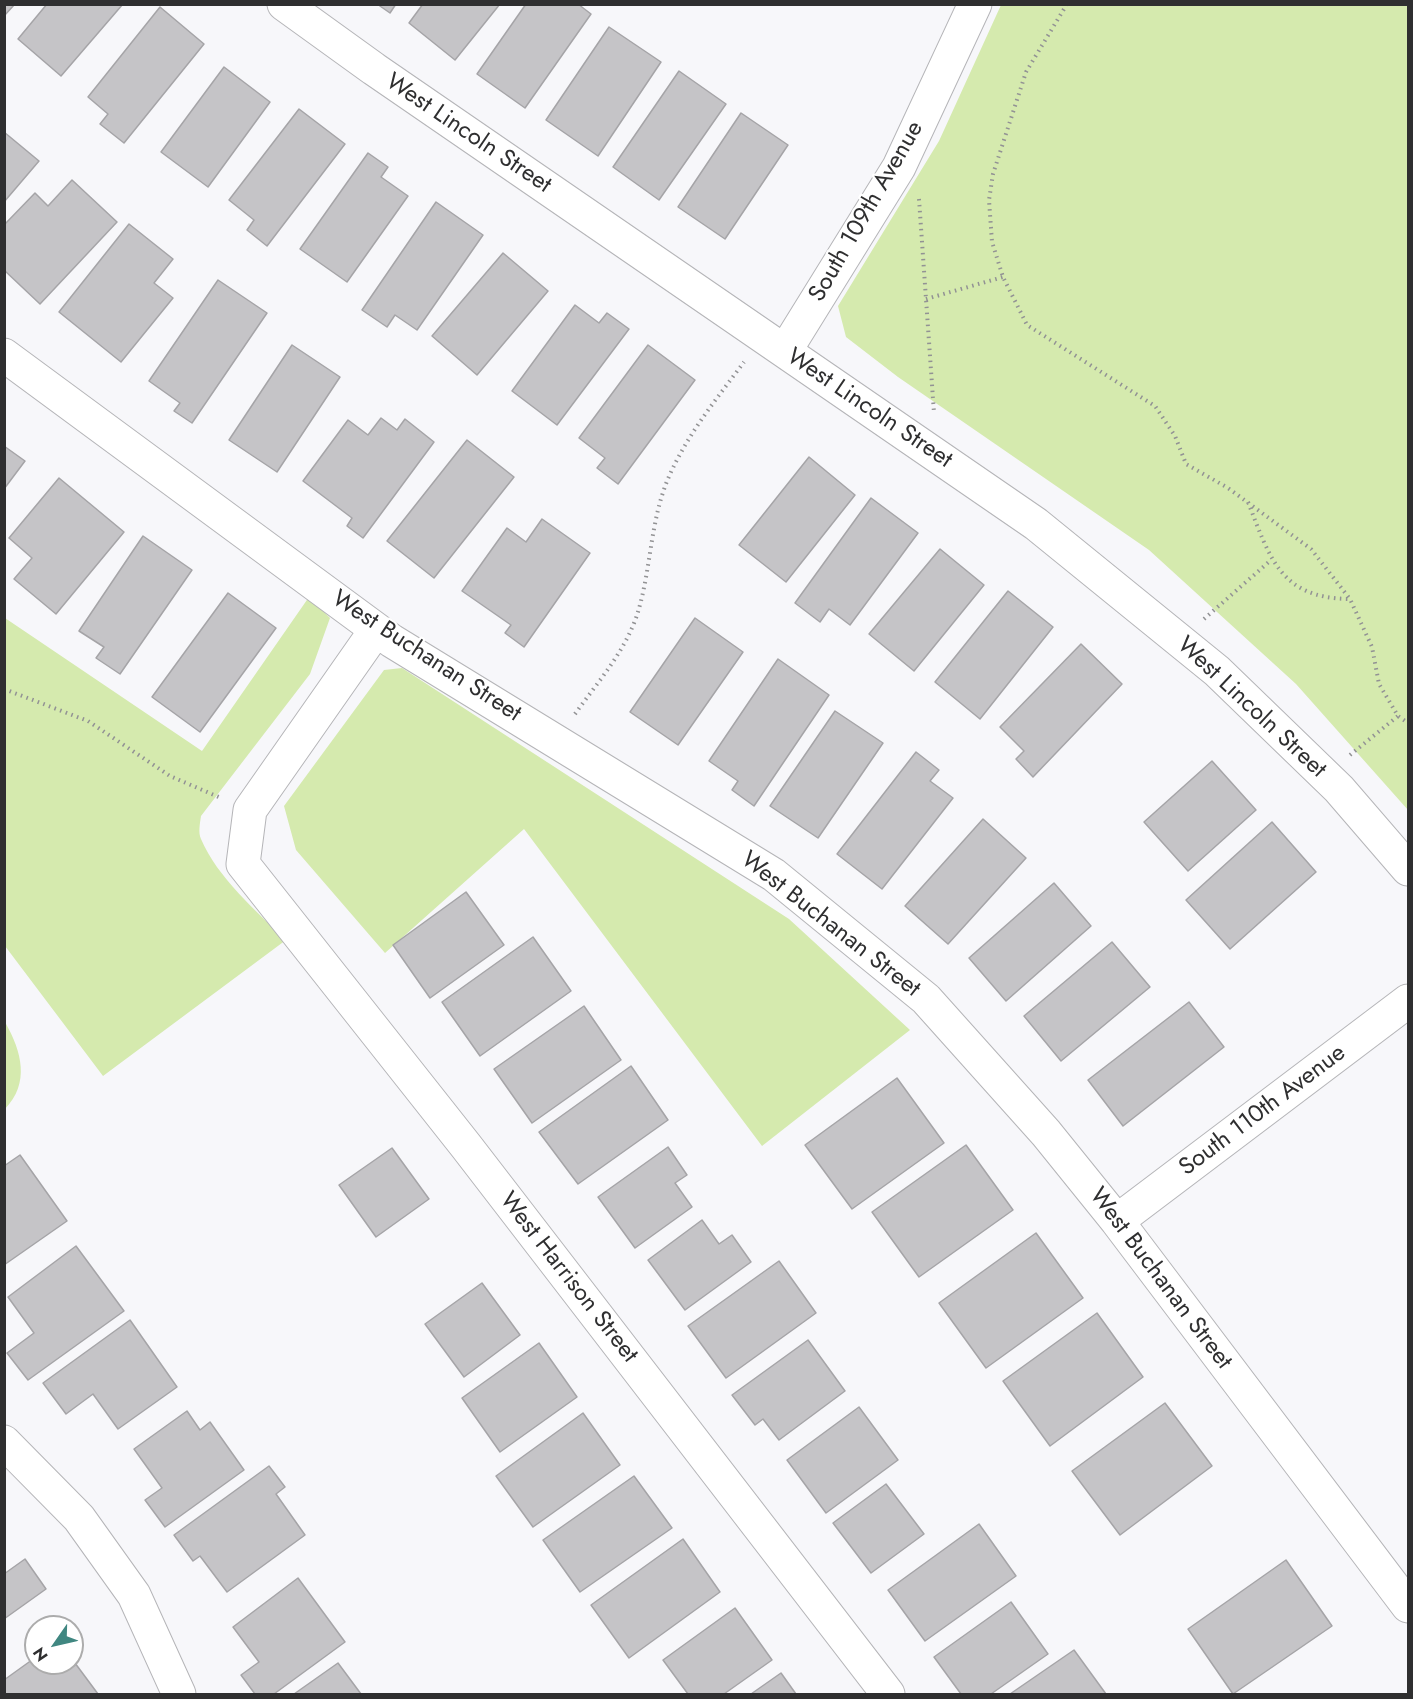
<!DOCTYPE html>
<style>
body{margin:0}
#map{position:relative;width:1413px;height:1699px;overflow:hidden;background:#f7f7fa;font-family:Jost,sans-serif}
canvas{display:block}
.frame{position:absolute;inset:0;border:6px solid #2f2f30;pointer-events:none}
.north{position:absolute;left:24px;top:1615px;width:60px;height:60px;box-sizing:border-box;background:#fff;border:2px solid #acacac;border-radius:50%;rotate:236deg;font-size:16px;font-weight:700;line-height:24px;text-align:center;color:#2f2f30}
.north::after{content:'';display:block;margin:auto;width:21px;height:27px;background:#408781;clip-path:polygon(50% 0,100% 100%,50% 72%,0 100%)}
</style>
<div id="map">
<canvas width="1413" height="1699"></canvas>
<div class="frame"></div>
<div class="north">N</div>
</div>
<script>
const g = document.querySelector('canvas').getContext('2d');
g.lineJoin = 'round';
function fill(path, color) {
  g.fillStyle = color;
  g.fill(path, 'evenodd');
}
function trace(path, color, width, dash) {
  g.strokeStyle = color;
  g.lineWidth = width;
  g.lineCap = dash ? 'butt' : 'round';
  g.setLineDash(dash || []);
  g.stroke(path);
}
function label(font, color, halo, rows, align = 'center') {
  g.font = font + ' Jost,sans-serif';
  g.lineWidth = 4.5;
  g.setLineDash([]);
  g.textBaseline = 'middle';
  g.strokeStyle = halo;
  g.fillStyle = color;
  for (const [text, x, y, turn = 0] of rows) {
    g.save();
    g.translate(x, y);
    g.rotate((+turn || 0) * Math.PI / 180);
    g.textAlign = isNaN(turn) ? turn : align;
    if (halo) g.strokeText(text, 0, 0);
    g.fillText(text, 0, 0);
    g.restore();
  }
}
fill(new Path2D(`
 M1001,5h407v805l-112,-126 -147,-134 -251,-173 -52,-40 -8,-31 101,-165z
 M309,597l21,21 -20,56 -109,142c-1,7 -3,17 0,23 16,38 56,73 85,101l-183,136 -98,-130v-328l197,133z
 M402,668l387,251 121,111 -148,116 -238,-317 -139,124 -89,-103 -12,-44 100,-136z
 M5,1022c17,30 25,61 0,87z`), '#d5eaae');
const building = new Path2D(`
 M4,4h11l-11,12z
 M47,4h76l-62,72 -43,-37z
 M377,4h19l-6,9z
 M423,4h77l-45,56 -46,-37z
 M526,4h52l13,10 -66,94 -48,-34z
 M160,7l44,37 -80,99 -24,-19 8,-10 -20,-17z
 M609,27l52,35 -63,94 -52,-36z
 M224,67l46,35 -62,85 -47,-35z
 M679,71l47,33 -67,96 -46,-33z
 M299,109l46,35 -78,102 -20,-16 7,-10 -25,-20z
 M741,113l47,32 -63,94 -47,-32z
 M4,132l35,29 -35,41z
 M368,153l20,14 -7,10 27,19 -61,86 -47,-33z
 M72,180l45,42 -77,82 -36,-34v-45l31,-32 13,13z
 M436,202l47,33 -66,95 -22,-15 -8,12 -25,-17z
 M129,224l44,35 -19,24 19,15 -52,64 -62,-50z
 M503,253l45,38 -71,84 -45,-39z
 M218,280l49,33 -75,110 -18,-12 6,-8 -31,-22z
 M575,305l24,18 8,-10 22,16 -72,96 -45,-34z
 M292,345l48,32 -63,95 -48,-32z
 M648,345l47,35 -77,104 -21,-16 8,-10 -26,-20z
 M381,418l16,12 8,-11 29,23 -71,96 -16,-12 5,-8 -49,-37 45,-61 20,15z
 M467,440l47,37 -80,101 -47,-37z
 M4,446l21,15 -21,28z
 M809,457l46,38 -69,87 -47,-37z
 M59,478l65,54 -68,82 -42,-35 18,-21 -23,-20z
 M871,498l47,35 -68,92 -21,-16 -9,13 -25,-19z
 M542,519l48,34 -66,94 -19,-14 6,-8 -49,-34 45,-63 19,14z
 M143,536l49,34 -72,104 -24,-16 8,-11 -25,-16z
 M940,549l44,36 -70,86 -45,-37z
 M1008,591l45,36 -73,92 -45,-37z
 M228,593l48,35 -76,104 -48,-35z
 M695,618l48,34 -65,93 -48,-33z
 M1081,644l41,40 -89,93 -17,-18 8,-8 -24,-24z
 M778,659l51,36 -75,111 -22,-16 6,-9 -29,-20z
 M835,711l48,32 -65,95 -48,-32z
 M916,752l23,18 -9,11 23,17 -71,91 -45,-35z
 M1212,761l44,49 -68,61 -44,-49z
 M983,819l43,39 -78,86 -43,-38z
 M1272,822l44,50 -86,77 -44,-49z
 M1054,883l37,43 -85,75 -37,-43z
 M466,892l38,53 -74,53 -37,-53z
 M533,937l38,54 -91,65 -38,-54z
 M1112,942l38,45 -89,74 -37,-45z
 M1189,1002l35,45 -101,79 -35,-46z
 M584,1006l37,54 -89,63 -38,-54z
 M631,1066l37,54 -90,64 -39,-52z
 M897,1078l47,65 -92,66 -47,-64z
 M966,1145l47,65 -94,67 -47,-65z
 M668,1147l19,28 -12,8 17,24 -57,41 -37,-51z
 M392,1148l37,51 -53,38 -37,-52z
 M20,1155l47,66 -63,44v-99z
 M702,1220l17,24 13,-9 19,27 -66,48 -37,-50z
 M1036,1233l47,65 -97,70 -47,-65z
 M76,1246l48,65 -96,69 -21,-27 27,-20 -26,-36z
 M779,1261l37,52 -90,65 -38,-52z
 M482,1283l38,52 -56,42 -39,-53z
 M1097,1313l46,64 -93,69 -47,-65z
 M130,1320l47,67 -59,42 -25,-35 -27,20 -23,-31z
 M808,1340l37,51 -66,49 -16,-21 -8,6 -23,-30z
 M539,1343l38,54 -77,55 -38,-54z
 M1165,1403l47,63 -92,69 -48,-64z
 M859,1407l39,53 -72,53 -39,-53z
 M187,1411l13,19 10,-8 34,48 -79,57 -20,-27 17,-12 -28,-39z
 M583,1413l37,52 -87,62 -37,-51z
 M269,1466l16,21 -9,7 29,41 -78,57 -27,-36 -7,5 -19,-26z
 M634,1476l38,52 -92,64 -37,-52z
 M886,1484l38,50 -53,39 -38,-50z
 M979,1524l37,52 -91,65 -37,-51z
 M683,1539l37,53 -91,66 -38,-53z
 M25,1559l21,30 -42,30v-45z
 M1286,1560l46,66 -99,68 -45,-65z
 M298,1578l47,64 -71,52h-19l-14,-19 18,-13 -26,-35z
 M1011,1602l37,52 -57,40h-30l-27,-37z
 M735,1608l37,52 -48,34h-36l-25,-34z
 M1074,1650l32,44h-96z
 M36,1657v6h36v-4l26,35h-94v-14z
 M338,1663l23,31h-67z
 M781,1673l15,21h-45z`);
fill(building, '#c5c4c7');
trace(building, '#a5a4a7', 1.5);
const minor = new Path2D(`
 M284,4l90,65 662,455 181,147 122,118 69,80
 M785,351l114,-184 76,-163
 M4,355l388,286 382,234 152,124 120,134 71,88 291,385
 M376,630l-126,180 -7,54 223,282 422,548
 M1117,1221l291,-220
 M4,1442l75,76 55,77 45,99`);
trace(minor, '#b5b5b8', 35);
trace(new Path2D(`
 M1067,4l-41,68 -33,102 -4,26 3,42 11,35 24,48 128,81 20,30 11,28 42,24 83,61 39,50 22,48 7,37 19,32 10,7
 M919,199l15,214
 M926,299l77,-22
 M1248,502c22,56 32,96 101,97
 M1204,619l67,-59
 M4,689l84,32 82,55 51,22
 M575,714c22,-31 48,-60 61,-96 16,-47 13,-99 35,-146 19,-41 47,-75 73,-110
 M1350,755l48,-39`), '#929294', 4, [1.5, 4.5]);
trace(minor, '#fff', 33);
label('24px', '#2f2f30', '#fff', [
 ["West Lincoln Street",468,134,34],
 ["South 109th Avenue",867,212,-60],
 ["West Lincoln Street",869,409,34],
 ["West Buchanan Street",426,657,33],
 ["West Lincoln Street",1251,708,43],
 ["West Buchanan Street",830,925,38],
 ["South 110th Avenue",1263,1111,-37],
 ["West Harrison Street",568,1278,52],
 ["West Buchanan Street",1160,1279,53]
]);
</script>
